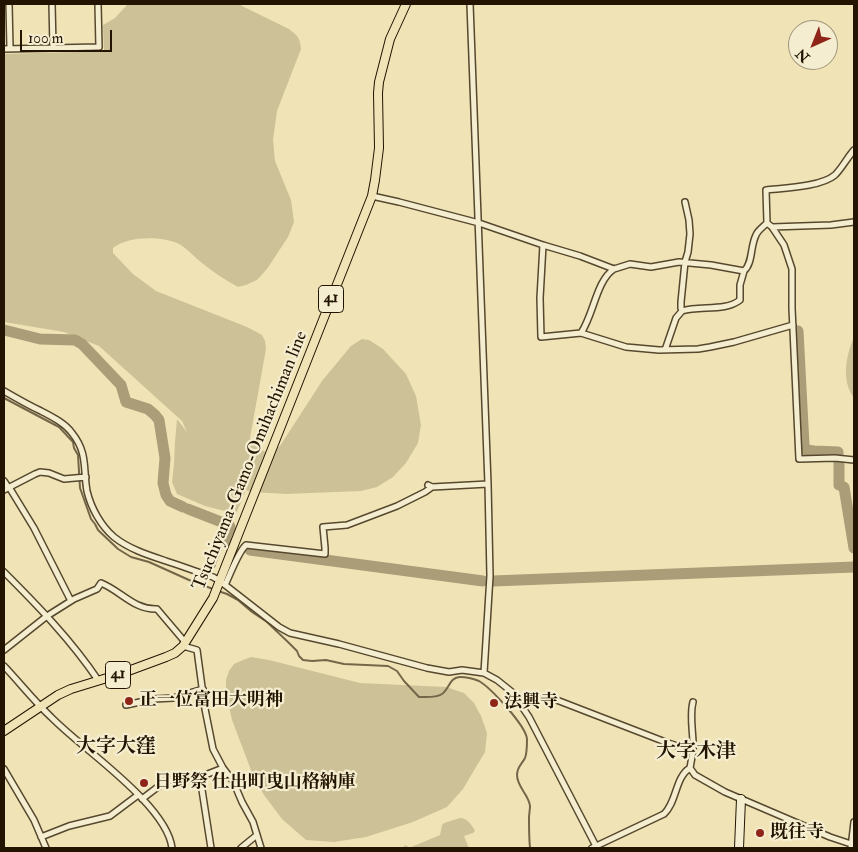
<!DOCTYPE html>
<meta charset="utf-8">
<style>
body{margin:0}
#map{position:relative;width:858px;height:852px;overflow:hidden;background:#f0e4b6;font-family:"IM FELL Double Pica",serif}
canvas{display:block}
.frame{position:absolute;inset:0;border:5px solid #221401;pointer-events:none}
.north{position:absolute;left:788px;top:20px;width:50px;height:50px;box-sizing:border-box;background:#f5edd0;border:1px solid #a1967d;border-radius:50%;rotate:224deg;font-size:14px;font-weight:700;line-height:20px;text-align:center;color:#221401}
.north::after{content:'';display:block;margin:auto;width:18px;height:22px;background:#8f2418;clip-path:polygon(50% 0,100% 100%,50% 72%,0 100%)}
.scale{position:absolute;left:20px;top:30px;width:92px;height:22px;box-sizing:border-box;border:2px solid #221401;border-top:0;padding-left:6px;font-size:15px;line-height:18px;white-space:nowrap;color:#221401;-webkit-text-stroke:4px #f5edd0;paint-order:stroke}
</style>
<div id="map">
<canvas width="858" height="852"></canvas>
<div class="frame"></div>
<div class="north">N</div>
<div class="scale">100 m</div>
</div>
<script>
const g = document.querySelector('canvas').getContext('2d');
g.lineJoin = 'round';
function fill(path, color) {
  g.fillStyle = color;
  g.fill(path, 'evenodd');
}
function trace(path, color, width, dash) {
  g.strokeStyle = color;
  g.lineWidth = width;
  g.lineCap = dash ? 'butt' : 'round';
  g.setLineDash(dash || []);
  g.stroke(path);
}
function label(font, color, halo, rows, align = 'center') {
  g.font = font + ' "IM FELL Double Pica","Noto Serif JP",serif';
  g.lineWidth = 4.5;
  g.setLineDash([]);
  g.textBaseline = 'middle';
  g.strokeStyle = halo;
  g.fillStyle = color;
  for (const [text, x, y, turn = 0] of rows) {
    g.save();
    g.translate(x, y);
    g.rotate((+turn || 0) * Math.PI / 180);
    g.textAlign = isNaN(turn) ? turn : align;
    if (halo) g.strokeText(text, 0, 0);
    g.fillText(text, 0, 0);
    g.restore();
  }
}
fill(new Path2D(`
 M128,4h111l3,2 47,23c9,7 11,9 12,20l-24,62 -4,29 2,21 16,39 3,22 -6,15 -21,32 -10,11 -11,5 -8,2c-13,-7 -25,-15 -36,-24 -8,-6 -16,-16 -25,-20 -17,-7 -49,-7 -64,5v5l20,21 23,17 91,36 15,8 3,6 1,8 -16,89c10,13 16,19 30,8l42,-65 29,-35 11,-7 7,1 14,9 23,25 10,22 5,29 -3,18 -12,20 -13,14 -16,10 -16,4 -75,3 -34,-2 -6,-2 -10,24 -31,-8 -28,-12 -5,-12 2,-18 1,-22 2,-23 10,13 -5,-11 -83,-75 -35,-14 -60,-10v-268l100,-3 -1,-26 12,-7z
 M854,337v61c-13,-17 -8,-43 0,-61z
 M251,657l18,3 91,23 86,4 18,6 10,10 7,13 6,17 -2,19 -22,37 -16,18 -34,15 -47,15 -32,5 -28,-2 -24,-21 -18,-24 -10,-17 -22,-58 -6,-27v-13l3,-9 5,-7 9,-4z
 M460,818c7,0 12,7 15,13l-2,2 -9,3 5,12h-68l5,-3 3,3 31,-13 2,-10 2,-2z`), '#cdc197');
trace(new Path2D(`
 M4,398l55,29 14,15 1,6 4,7 2,33 11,31 4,5 3,6 20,19 13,8 18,5 40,18 24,9
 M214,567l10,-26
 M218,591l9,3 11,6 14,12 15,10 22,21 8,8 2,5 4,4 9,1 14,-1 18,4 44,2 9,5 7,10 15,16c7,0 17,1 23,-3 7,-5 8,-17 18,-17 6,0 14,2 19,4 12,7 47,45 48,58 0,6 0,14 -2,19 -3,6 -8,9 -8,17 0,12 12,20 13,31 0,4 -1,8 -1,12 0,10 0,20 1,30`), '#746648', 2);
trace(new Path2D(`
 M4,330l36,9 35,1 7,4 39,41 5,17 22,7 7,6 4,5 6,38 -2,25 3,12 4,6 13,6
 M798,331l6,114 2,5 8,1 24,1v2
 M839,460v25l5,2 10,61
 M188,509l41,16 1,2 -6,14h2
 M250,550l233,31
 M493,581l361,-14`), '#aa9d78', 11);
const street = new Path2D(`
 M9,4l1,44
 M52,4l1,43
 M470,4l18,480 2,92 -6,97
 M4,49l95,-2 -1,-43
 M854,150c-7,8 -12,18 -19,25 -14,12 -52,13 -69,15l1,33 5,4 12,18 8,24v39l7,151 36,-1 19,2
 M372,196l27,6 80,21 64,22 37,11 34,13 16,-5 21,3 28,-5 32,3 33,6c9,-8 6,-24 12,-36 2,-5 7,-8 11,-12
 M772,227l59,-2 23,-3
 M543,245l-3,53 1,39 40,-4 45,14 33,3 39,-1 12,-2 24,-5 59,-17
 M682,311c18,-6 43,1 58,-11v-15l4,-14
 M581,333c13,-19 15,-52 33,-64
 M665,350l11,-32 6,-7 -1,-3v-6l4,-40 3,-10 2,-18 -1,-14 -4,-18
 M4,391c12,7 24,14 37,20 11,6 24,12 31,22 16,20 11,35 15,58 4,17 14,35 27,46 15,12 34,18 52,24 16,5 31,11 47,16l7,4 59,46 11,6 49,11 88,24 22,4 13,-2 22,3 13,7 15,12 17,25 68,131
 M4,481l4,6
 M428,485l4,2 56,-3
 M9,487l25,41 37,73
 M4,490l31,-16 5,-2 9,1 15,6 22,-2
 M4,572c34,34 67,68 94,108
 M225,585c5,-10 13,-33 21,-40l79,9v-6l-2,-21 24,-2 50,-19 28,-14 7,-5
 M183,646l14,4 8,59 8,40 10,19 10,13 9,21 11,20 8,26
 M4,650l43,-34 27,-17 23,-10 4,-6c20,8 33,27 56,26l28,33
 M4,666c16,17 30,35 47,51 11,11 23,21 35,31 26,22 82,66 86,100
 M693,702c-4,15 1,33 0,49
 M126,705l28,-6 19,-1 30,-9
 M522,707c12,-8 18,-10 32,-8l114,44 25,8 -3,17c-15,9 -13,34 -26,46l-72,34
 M690,768l5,7 30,17 105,45 21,7
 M4,769l30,51 12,28
 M200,777l11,71
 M142,799l25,-19h14l19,-3 23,-9
 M41,837l28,-11 41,-10 28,-21
 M241,848l11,-9 5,-4
 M851,848l3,-26`);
const secondary = new Path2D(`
 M739,848l2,-49`);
const primary = new Path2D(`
 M4,731l54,-36 13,-6 49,-15 46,-17 9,-4 8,-7 30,-48 159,-402 3,-16 4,-32 -1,-55 1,-11 11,-43 16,-35`);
trace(street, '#56482e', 8);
trace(secondary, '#221401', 10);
trace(primary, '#221401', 10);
trace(street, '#f5edd0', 5);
trace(secondary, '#f5edd0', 8);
trace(primary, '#f0e4b6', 8);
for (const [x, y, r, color] of [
 [129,701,5,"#8f2418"],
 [494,703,5,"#8f2418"],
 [144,783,5,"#8f2418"],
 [760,833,5,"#8f2418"]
]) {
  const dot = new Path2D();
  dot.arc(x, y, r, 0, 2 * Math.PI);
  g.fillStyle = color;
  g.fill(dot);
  trace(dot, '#f5edd0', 2);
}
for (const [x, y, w] of [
 [331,299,25],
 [118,675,25]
]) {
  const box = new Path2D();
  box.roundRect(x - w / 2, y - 13.5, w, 27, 4);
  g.fillStyle = '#f5edd0';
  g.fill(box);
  trace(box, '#221401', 1);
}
label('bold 16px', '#221401', null, [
 ["41",331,299],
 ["41",118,675]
]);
label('18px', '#221401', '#f5edd0', [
 ["Tsuchiyama-Gamo-Omihachiman line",251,461,-68]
]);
label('bold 18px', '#221401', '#f5edd0', [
 ["正一位富田大明神",139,701],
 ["法興寺",504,703],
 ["日野祭 仕出町曳山格納庫",154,783],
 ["既往寺",770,833]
], 'left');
label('bold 20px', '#221401', '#f5edd0', [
 ["大字大窪",116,748],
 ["大字木津",696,753]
]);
</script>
